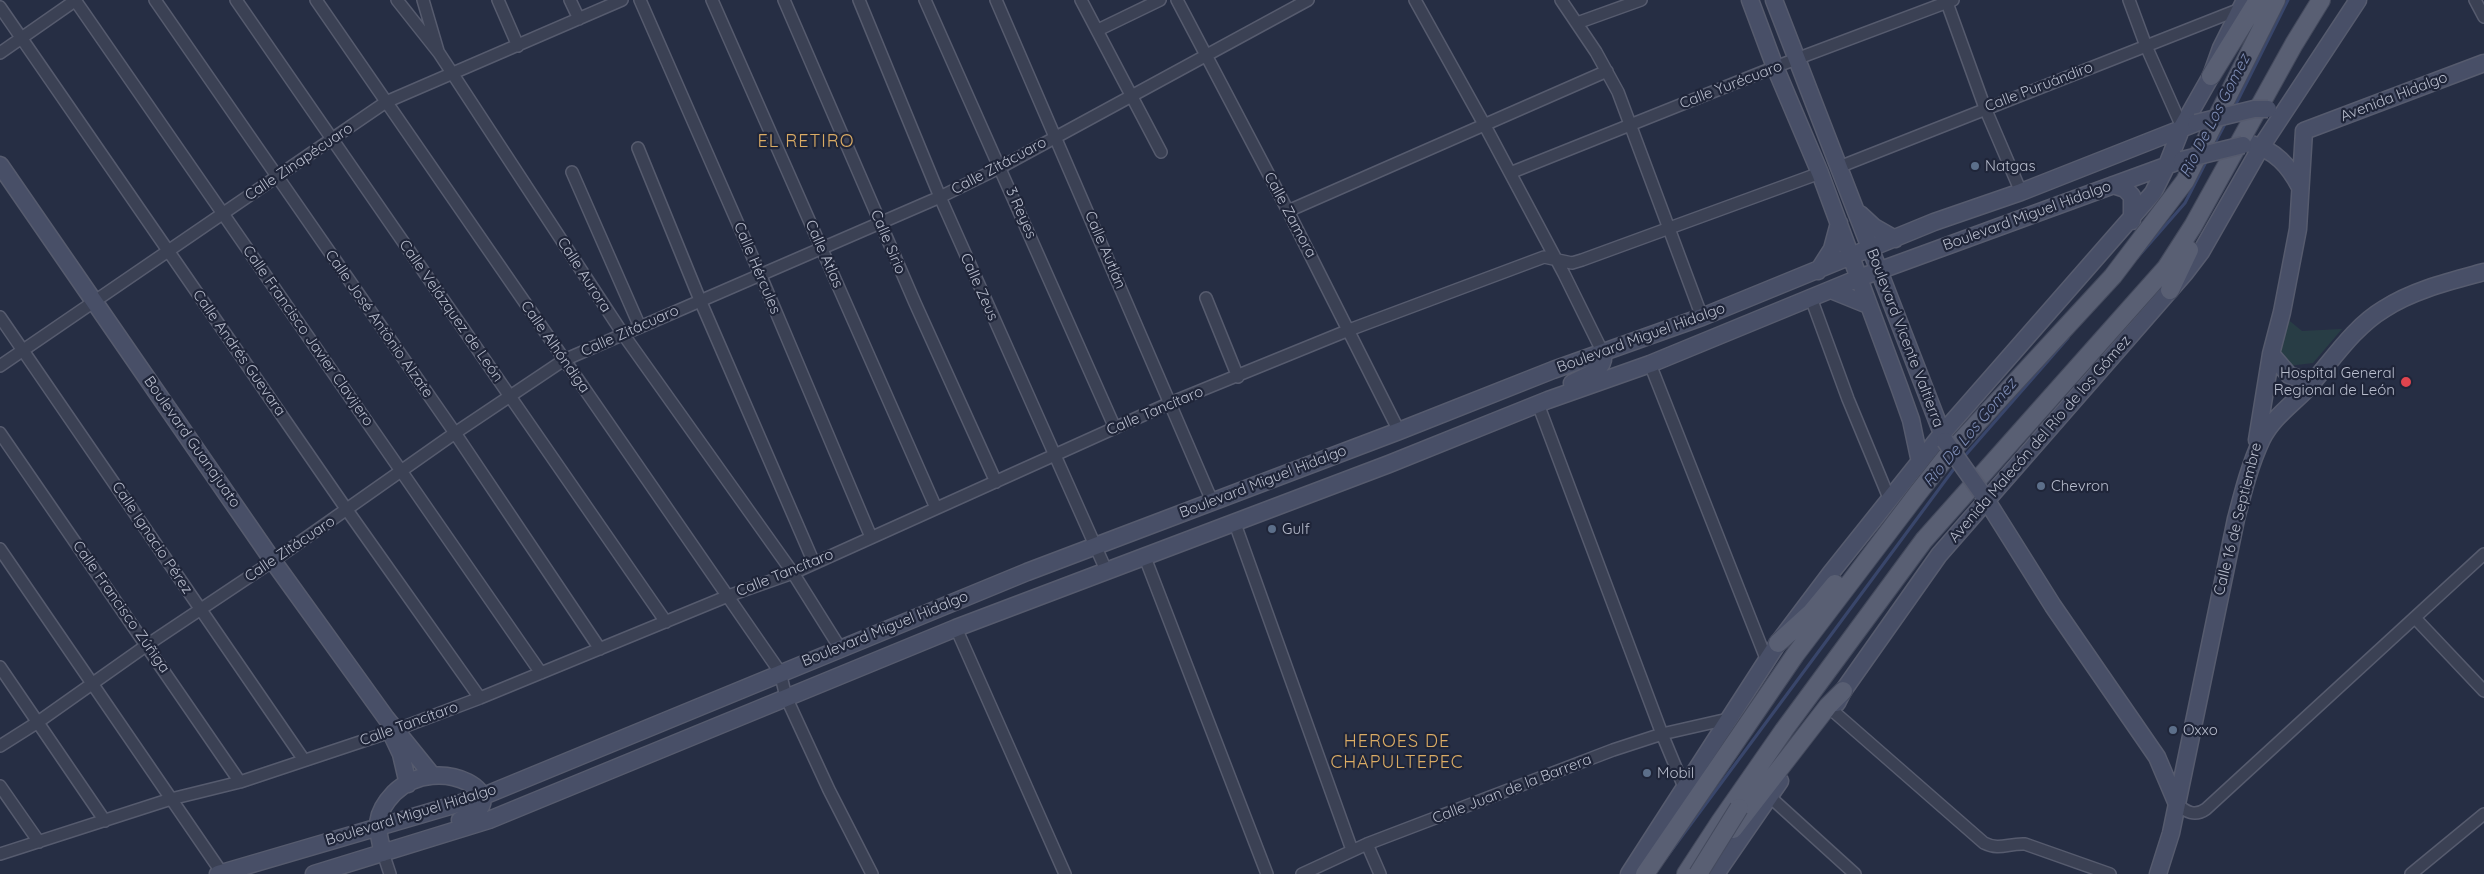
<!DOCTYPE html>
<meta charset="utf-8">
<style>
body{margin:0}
canvas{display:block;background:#262e44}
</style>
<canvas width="2484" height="874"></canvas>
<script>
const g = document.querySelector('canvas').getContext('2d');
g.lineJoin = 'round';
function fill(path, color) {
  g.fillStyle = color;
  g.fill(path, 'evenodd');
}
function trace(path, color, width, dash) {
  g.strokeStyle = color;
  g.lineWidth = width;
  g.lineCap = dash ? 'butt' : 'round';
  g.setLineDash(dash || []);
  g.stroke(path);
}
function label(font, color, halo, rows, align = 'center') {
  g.font = font + ' Quicksand,sans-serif';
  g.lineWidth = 4.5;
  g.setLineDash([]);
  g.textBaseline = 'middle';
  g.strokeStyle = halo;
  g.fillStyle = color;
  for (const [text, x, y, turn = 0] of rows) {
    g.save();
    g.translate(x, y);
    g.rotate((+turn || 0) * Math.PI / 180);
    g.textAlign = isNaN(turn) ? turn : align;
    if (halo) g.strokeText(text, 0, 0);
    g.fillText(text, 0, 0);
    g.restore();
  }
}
fill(new Path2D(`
 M2286,318l16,13 40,-2 -29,34 -25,3c-14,-14 -7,-30 -2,-48z`), '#283d45');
trace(new Path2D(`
 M2234,108l54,-108
 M2214,145l12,-23
 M2137,258l48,-55 22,-43
 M1963,458l105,-120
 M1665,859l291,-393`), '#39466b', 3);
const street = new Path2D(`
 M75,0l466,673
 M155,0l300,433 145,216
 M236,0l430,622
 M316,0l464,672 6,25 43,93 43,84
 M397,0l42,53 184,281 170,239 47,75
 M423,0l15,51
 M498,0l20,46
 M570,0l9,19
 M640,0l120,274 111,263
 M712,0l224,508
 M784,0l131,303 81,179
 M859,0l81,197 166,373
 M925,0l190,428
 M996,0l216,501
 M1081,0l80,152
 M1177,0l111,211 111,220
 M1415,0l69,124 80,150 39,79
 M1561,0l35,52 22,40 84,225
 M1946,0l39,108 36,84
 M2129,0l17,46 36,81
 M2475,0l9,17
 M0,7l347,503 133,188
 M1577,23l64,-23
 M1098,30l62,-30
 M0,53l76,-53
 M638,148l62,152 114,263
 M1839,167l401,-158
 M572,172l68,155
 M1510,173l265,-106 178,-67
 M1288,211l319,-140
 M1206,298l32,79
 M1811,298l37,101 41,99
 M0,317l304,443
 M1650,364l117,297
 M0,366l386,-264 236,-102
 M1538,404l124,330 22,53
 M0,433l240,349
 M1234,521l118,329
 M0,549l222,324
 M1144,555l123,319
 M2415,618l69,73
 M956,628l109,246
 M0,667l105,154
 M1833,711l151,132c16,8 24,0 41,1l85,30
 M0,746l38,-24 109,-77 126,-84 182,-128 109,-73 376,-163 61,-30 307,-167
 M0,786l39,56
 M1769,796l86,78
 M2177,804c9,8 18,13 29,5l278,-255
 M1367,844l13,30
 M383,853l7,21
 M0,854l171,-55 69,-17 150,-50 90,-34 248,-102 65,-23 377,-170 179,-73 195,-73 28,6 10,-3 238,-87
 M1302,874l65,-30 246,-94 49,-16 66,-15
 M2411,874l73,-60`);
const secondary = new Path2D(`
 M1750,0l25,67 45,106 80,216 11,31 9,42
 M1774,0l171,441
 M2304,131l180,-68
 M2251,144c24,6 38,22 49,43
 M0,165l273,396 113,157 46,57
 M2113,185l12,4 7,7v25
 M1860,214l14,13 21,12
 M1818,271l14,-22 7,-26
 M1831,290l37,15
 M2271,354l18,21 22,8
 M1572,383c13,-7 34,-12 31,-30
 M2257,440l14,-86 11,-42 16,-83 6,-98
 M1982,493l71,113 104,151 20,47
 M1837,703l6,-12 96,-136 246,-282 16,-21 60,-105 97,-147
 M393,737l8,17 7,30
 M383,853c-7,-26 -9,-39 11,-60 45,-44 129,6 66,27
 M218,874l263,-77 546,-225 372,-141 154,-61 149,-53 232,-95 87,-30 175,-69
 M314,874l175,-54 467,-192 433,-164 159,-64 102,-36 209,-86 323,-118
 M1629,874l149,-231 52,-69 111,-139 212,-242 14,-28 15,-38 29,-51 10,-28 24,-48
 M1716,874l64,-93
 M2158,874l13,-41 65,-314c7,-27 14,-55 26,-80 10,-20 28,-33 43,-48 25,-27 47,-63 79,-82 29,-19 67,-28 100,-37`);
const primary = new Path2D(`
 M2211,76l47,-76
 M2170,290l19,-40
 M1778,643l33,-30 24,-29
 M1733,829l95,-123 15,-15
 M1645,874l150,-219 123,-162 29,-37 166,-180 72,-95 91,-181
 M1686,874l34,-52 64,-92 140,-190 242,-272 27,-42 101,-182 27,-44`);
trace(street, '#565b6e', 14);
trace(secondary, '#565b6e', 19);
trace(primary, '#444a5d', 20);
trace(street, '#3b4154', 11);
trace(secondary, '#484f67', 16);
trace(primary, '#595f73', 18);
const secondaryBridge = new Path2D(`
 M2196,123l58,-14h14
 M2182,160l61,-15
 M1945,441l36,51`);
const primaryBridge = new Path2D(`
 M1698,874l41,-66`);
trace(secondaryBridge, '#565b6e', 19, []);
trace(primaryBridge, '#444a5d', 20, []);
trace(secondaryBridge, '#484f67', 16);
trace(primaryBridge, '#595f73', 18);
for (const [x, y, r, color] of [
 [1975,166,5,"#5c6f8a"],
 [2406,382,6,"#e0444e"],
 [2041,486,5,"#5c6f8a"],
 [1272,529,5,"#5c6f8a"],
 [2173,730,5,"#5c6f8a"],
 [1647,773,5,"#5c6f8a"]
]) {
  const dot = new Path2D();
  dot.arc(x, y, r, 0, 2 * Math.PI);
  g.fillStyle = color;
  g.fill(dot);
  trace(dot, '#1f2539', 2);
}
label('15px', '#b8bdcd', '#1f2539', [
 ["Calle Yurécuaro",1731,85,-21],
 ["Calle Puruándiro",2039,87,-21],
 ["Avenida Hidalgo",2394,97,-21],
 ["Calle Zinapécuaro",299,162,-34],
 ["Calle Zitácuaro",999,166,-28],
 ["3 Reyes",1021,213,66],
 ["Calle Zamora",1290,215,62],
 ["Boulevard Miguel Hidalgo",2027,216,-20],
 ["Calle Sirio",888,242,67],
 ["Calle Autlán",1105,250,67],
 ["Calle Atlas",824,254,66],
 ["Calle Hércules",757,268,67],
 ["Calle Aurora",584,275,57],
 ["Calle Zeus",979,287,66],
 ["Calle Velázquez de León",451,311,55],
 ["Calle José Antônio Alzate",379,324,55],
 ["Calle Zitácuaro",630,331,-24],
 ["Calle Francisco Javier Clavijero",308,336,55],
 ["Boulevard Miguel Hidalgo",1641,338,-20],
 ["Boulevard Vicente Valtierra",1905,338,69],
 ["Calle Alhóndiga",555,347,55],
 ["Calle Andrés Guevara",239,353,55],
 ["Calle Tancítaro",1155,411,-23],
 ["Avenida Malecón del Río de los Gómez",2040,439,-49],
 ["Boulevard Guanajuato",192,442,55],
 ["Boulevard Miguel Hidalgo",1263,482,-21],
 ["Calle 16 de Septiembre",2238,519,-76],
 ["Calle Ignacio Pérez",152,538,56],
 ["Calle Zitácuaro",290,549,-34],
 ["Calle Tancítaro",785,573,-22],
 ["Calle Francisco Zúñiga",121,607,55],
 ["Boulevard Miguel Hidalgo",885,629,-22],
 ["Calle Tancítaro",409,724,-20],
 ["Calle Juan de la Barrera",1512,789,-21],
 ["Boulevard Miguel Hidalgo",411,815,-17]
]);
label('15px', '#b8bdcd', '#1f2539', [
 ["Natgas",1985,166],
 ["Hospital General",2395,373,"right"],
 ["Regional de León",2395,390,"right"],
 ["Chevron",2051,486],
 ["Gulf",1282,529],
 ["Oxxo",2183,730],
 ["Mobil",1657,773]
], 'left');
label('italic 16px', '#7e8db5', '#1f2539', [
 ["Rio De Los Gomez",2215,116,-63],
 ["Rio De Los Gomez",1970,433,-50]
]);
g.letterSpacing = '1px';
label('18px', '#dbac65', '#1f2539', [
 ["EL RETIRO",806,142],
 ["HEROES DE",1397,742],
 ["CHAPULTEPEC",1397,763]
]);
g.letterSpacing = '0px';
</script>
